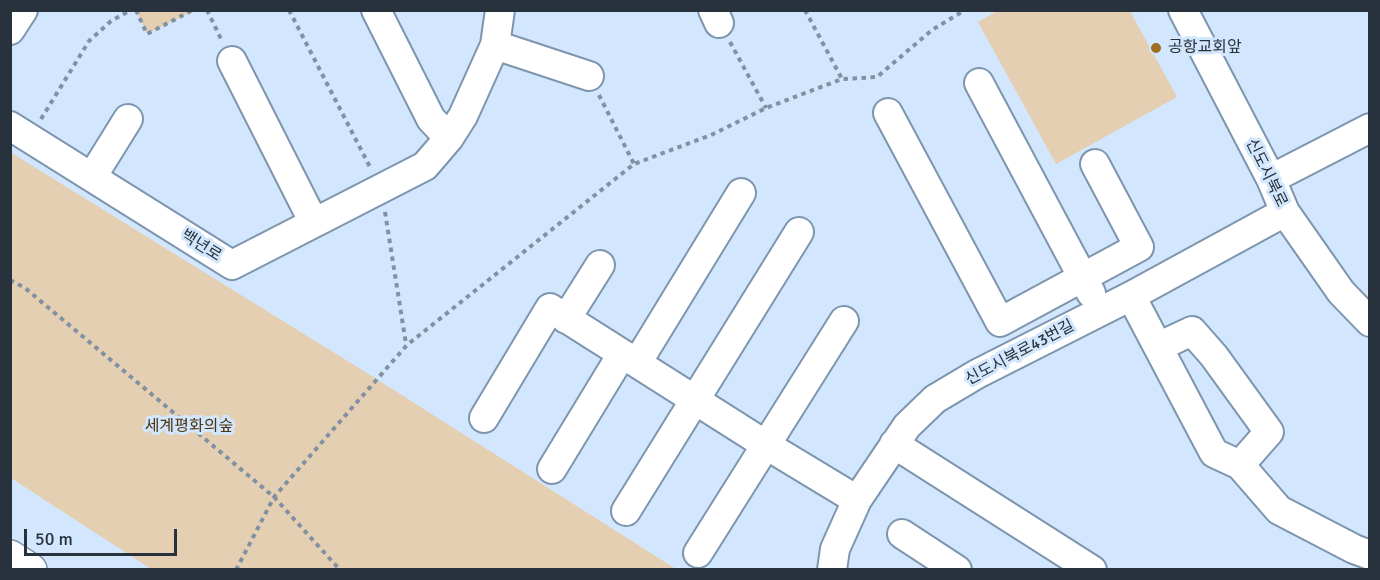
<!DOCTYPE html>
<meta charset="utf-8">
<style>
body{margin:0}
#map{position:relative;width:1380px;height:580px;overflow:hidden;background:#d2e7fd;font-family:Signika,sans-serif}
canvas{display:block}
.frame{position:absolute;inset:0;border:12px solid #28323c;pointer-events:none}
.scale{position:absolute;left:24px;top:529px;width:153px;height:27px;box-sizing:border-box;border:3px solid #28323c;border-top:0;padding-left:8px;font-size:18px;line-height:21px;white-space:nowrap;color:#28323c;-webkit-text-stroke:4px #d2e7fd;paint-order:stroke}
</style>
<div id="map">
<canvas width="1380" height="580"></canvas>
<div class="frame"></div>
<div class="scale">50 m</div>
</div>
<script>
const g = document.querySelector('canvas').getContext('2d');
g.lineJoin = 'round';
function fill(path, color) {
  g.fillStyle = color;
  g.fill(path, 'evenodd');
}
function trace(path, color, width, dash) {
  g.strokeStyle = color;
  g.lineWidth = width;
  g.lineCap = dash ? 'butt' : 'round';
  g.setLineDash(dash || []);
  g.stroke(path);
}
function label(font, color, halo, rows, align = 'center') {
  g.font = font + ' Signika,"Noto Sans KR",sans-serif';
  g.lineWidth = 6;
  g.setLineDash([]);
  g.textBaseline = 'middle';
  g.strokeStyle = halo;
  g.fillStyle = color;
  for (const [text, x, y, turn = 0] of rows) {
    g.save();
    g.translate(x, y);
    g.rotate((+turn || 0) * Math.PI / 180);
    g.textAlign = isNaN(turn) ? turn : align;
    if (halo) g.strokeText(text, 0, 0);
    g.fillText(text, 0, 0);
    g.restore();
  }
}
fill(new Path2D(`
 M999,10l131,1 47,86 -121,67 -78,-142z
 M136,11h57l-46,23z
 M10,152l357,221 309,196h-525l-140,-91z`), '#e5cfb2');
const minor = new Path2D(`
 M376,10l55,109 18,19
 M713,10l6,13
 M1183,10l88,169 14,33 56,80 29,30
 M10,30l13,-20
 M495,45l94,31
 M232,61l82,162
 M979,83l112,210
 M888,113l112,209 139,-75 -44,-83
 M10,126l222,139 193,-99 24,-28 14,-22 32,-71 5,-35
 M92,177l36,-58
 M1271,179l99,-51
 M1131,296l83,157 26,12 39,45 75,39 16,6
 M566,319l34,-54
 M1158,347l34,-16 22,25 55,76 -29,33
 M637,363l104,-170
 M484,418l66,-110 216,137 91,55
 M894,444l198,126
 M552,469l70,-115
 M626,511l173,-279
 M902,534l55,36
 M698,553l146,-232
 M832,570l3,-21 22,-49 50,-74 28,-27 42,-25 154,-78 154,-84`);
const highway = new Path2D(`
 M10,557l20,13`);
trace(minor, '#7d95ae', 32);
trace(highway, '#7d95ae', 36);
trace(new Path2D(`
 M136,10l11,24 46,-24
 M207,10l15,31
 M289,10l82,159
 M805,10l37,69
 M730,42l36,66
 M599,95l35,69
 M41,119l48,-78 22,-20 20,-11
 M385,212l21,132
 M10,280l15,8 249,209 66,73
 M236,570l38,-73 133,-152 227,-181 77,-29 55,-27 76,-29 35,-2 55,-47 33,-20`), '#8191a1', 4, [4.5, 4.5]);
trace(minor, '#fff', 28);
trace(highway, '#fff', 33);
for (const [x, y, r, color] of [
 [1156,48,6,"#9f6e22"]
]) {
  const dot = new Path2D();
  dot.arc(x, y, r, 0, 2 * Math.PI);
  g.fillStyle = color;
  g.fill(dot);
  trace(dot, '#d2e7fd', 2);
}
label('16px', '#28323c', '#d2e7fd', [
 ["공항교회앞",1168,48]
], 'left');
label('16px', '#28323c', '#d2e7fd', [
 ["신도시북로",1266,173,64],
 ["백년로",201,246,32],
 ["신도시북로43번길",1020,353,-28]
]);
label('16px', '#4d340e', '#d2e7fd', [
 ["세계평화의숲",189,427]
]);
</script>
